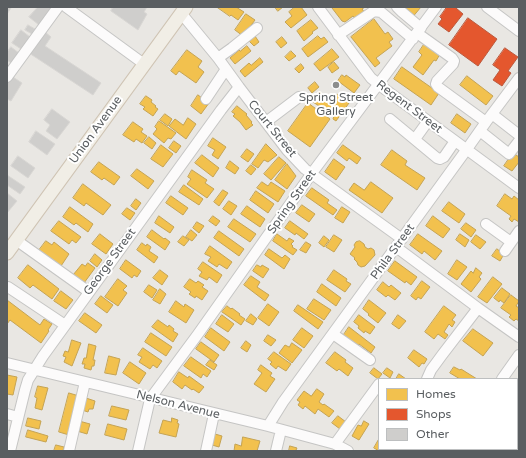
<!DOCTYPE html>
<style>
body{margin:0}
#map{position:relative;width:526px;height:458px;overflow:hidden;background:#e9e7e3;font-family:"Varela Round",sans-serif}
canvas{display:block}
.frame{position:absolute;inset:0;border:8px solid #5a5e61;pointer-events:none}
.legend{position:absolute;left:378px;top:378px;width:140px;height:72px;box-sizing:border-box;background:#fff;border:1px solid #bdbfc0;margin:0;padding:5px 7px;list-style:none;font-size:12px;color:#5a5e61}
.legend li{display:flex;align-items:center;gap:8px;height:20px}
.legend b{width:20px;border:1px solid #bdbfc0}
</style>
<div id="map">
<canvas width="526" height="458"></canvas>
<div class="frame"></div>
<ul class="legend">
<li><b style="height:11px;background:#f2c14e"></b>Homes</li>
<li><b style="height:11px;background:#e4572e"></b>Shops</li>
<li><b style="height:11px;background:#cfcecc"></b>Other</li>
</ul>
</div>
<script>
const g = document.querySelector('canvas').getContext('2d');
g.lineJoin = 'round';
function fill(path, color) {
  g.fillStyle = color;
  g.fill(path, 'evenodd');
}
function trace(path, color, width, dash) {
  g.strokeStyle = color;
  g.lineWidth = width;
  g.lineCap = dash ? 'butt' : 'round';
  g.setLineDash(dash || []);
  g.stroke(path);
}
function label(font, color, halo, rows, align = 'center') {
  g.font = font + ' "Varela Round",sans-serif';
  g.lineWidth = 4;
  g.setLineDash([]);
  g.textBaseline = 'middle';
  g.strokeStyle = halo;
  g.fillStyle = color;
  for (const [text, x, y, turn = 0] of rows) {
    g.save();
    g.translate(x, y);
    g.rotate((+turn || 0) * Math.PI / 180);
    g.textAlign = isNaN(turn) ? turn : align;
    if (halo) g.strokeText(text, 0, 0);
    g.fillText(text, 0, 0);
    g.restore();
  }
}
const homes = new Path2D(`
 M217,7h19l8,5 -6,8 -7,-5 -1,1z
 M275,7h8l-5,4z
 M295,7h6l6,8 -16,13 -6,-6 7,-6 -3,-4z
 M332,7h33l-3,2 3,4 -9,7 -3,-4 -8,6 -3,-1 -10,-13z
 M403,7h18l-10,12z
 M246,14l9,6 -12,16 -8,-6z
 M374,19l11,15 3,-2 5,7 -4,3 3,4 -16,12 4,5 -5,4 -24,-30z
 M311,20l7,8 -6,4 1,1 -9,8 -7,-10z
 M255,36l4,6 -5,4 -5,-5z
 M318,36l3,3 3,-2 4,5 -20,15 -6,-8z
 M282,37l5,6 -6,5 -5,-6z
 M425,43l15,11 -4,7 -2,-1 -11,15 -10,-8 9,-12 -3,-3z
 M247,46l4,5 -16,13 -5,-6 9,-8 1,1z
 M332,49l7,8 -19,14 -6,-7z
 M187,50l15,11 -4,6 6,5 -8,11 -17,-12 -3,4 -5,-4z
 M291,51l5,5 -7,5 -4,-4z
 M260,58l3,4 -18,15 -5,-6 9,-8 2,2z
 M334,62l5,6 -7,5 -4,-6z
 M301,64l3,4 -5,5 -4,-4z
 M402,67l37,26 -8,12 -37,-26z
 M342,75l3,2 1,-2 14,10 -6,8 -16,-12z
 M467,76l26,20 -7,9 -26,-20z
 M315,82l4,5 -7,6 -4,-5z
 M320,92l12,8 5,-6 12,9 -13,18 -3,-2 1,-3 -21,-14z
 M198,95l11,8 -8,11 -10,-8z
 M146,96l6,4 -1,2 5,4 -1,1 3,2 -5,7 -10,-7 2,-2 -5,-3z
 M308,103l22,16 -20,28 -22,-16z
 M237,106l10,8 -1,1 6,7 -1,1 2,2 -7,5 -6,-8 -7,-6 2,-2 -3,-2z
 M165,114l7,5 -4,7 -8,-6z
 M457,114l14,10 -6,9 -14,-10z
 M188,118l8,6 -10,15 -17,-13 6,-7 8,6z
 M159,121l17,12 -5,6 -3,-1 -4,5 -11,-9 4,-5 -2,-2z
 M133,122l10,7 -2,3 6,4 -5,7 -6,-4 -2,3 -11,-7z
 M149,137l7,6 -4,6 -8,-6z
 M213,138l13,9 -8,12 -6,-4 3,-5 -7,-4z
 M174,141l7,5 -5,7 -7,-5z
 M266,144l11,11 -9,7 -4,-2 -6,8 -6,-4z
 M161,145l12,9 -10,13 -12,-8z
 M343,145l18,13 -4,6 -8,-6 -2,3 -10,-8z
 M247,149l7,5 -6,8 -7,-5z
 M392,150l15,11 -2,4 20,13 -8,12 -36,-25z
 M513,153l6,4v5l-7,9 -8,-5z
 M202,155l17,13 -6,9 -18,-14z
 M279,157l7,6 -15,17 -7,-6z
 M334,159l11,8 -9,13 -11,-8z
 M230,161l9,7 -4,6 -9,-6z
 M99,162l21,15 -6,8 -10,-7 -2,2 -11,-8z
 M287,164l9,12 -9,13 -12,-9z
 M251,165l5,4 -5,6 -5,-4z
 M137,169l17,12 -6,8 -17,-13z
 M192,170l15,10 -2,3 9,6 -7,9 -20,-14 4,-5 -3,-2z
 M262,182l6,4 3,-4 14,9 -7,11 -21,-14z
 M371,182l22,16 -11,15 -33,-23 5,-7 10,7z
 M83,184l28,21 -8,10 -17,-12 -2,3 -11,-8z
 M184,185l19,14 -4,6 -20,-13z
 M312,188l17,12 -2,3 10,7 -4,5 -27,-19z
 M223,190l5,3 -9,13 -5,-4z
 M256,191l18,13 -6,9 -18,-13z
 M505,194l7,5 2,-3 5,4v22l-5,-3 -2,3 -3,-3 2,-3 -14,-10z
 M171,196l17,12 -5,7 -17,-12z
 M136,199l5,4 -5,7 -5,-4z
 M229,201l8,5 -6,9 -8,-6z
 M449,202l16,12 -6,9 -17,-12z
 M302,205l13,9 -6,8 -13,-9z
 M247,206l18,13 -5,8 -19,-13z
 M70,207l23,17 -5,8 -12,-9 -2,2 -11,-8z
 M342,207l8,5 -7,11 -8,-5z
 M127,208l8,5 -5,7 -8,-6z
 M159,216l15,11 -4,6 -15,-10z
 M213,216l7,5 -4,5 -7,-5z
 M433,216l17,13 -7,9 -17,-12z
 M234,219l22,15 -6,8 -22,-15z
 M59,221l22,16 -5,6 -4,-3 -3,4 -18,-13z
 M290,221l18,13 -4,5 -8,-6 -1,2 -10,-7z
 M197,222l7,4 -5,7 -6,-5z
 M466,223l10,7 -5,7 -10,-8z
 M152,230l12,9 1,-1 5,4 -5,8 -18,-13z
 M191,230l6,5 -5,6 -6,-4z
 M219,231l25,18 -5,7 -25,-18z
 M100,234l13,10 -7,10 -14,-10z
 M277,234l10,7 2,-3 5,3 -3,3 2,2 -1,1 5,3 -4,5 -20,-14z
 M418,234l24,17 -7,9 -11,-9 -2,3 -12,-9z
 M460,234l9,6 -4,7 -9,-7z
 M334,235l8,5 -8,12 -8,-5z
 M476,235l10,7 -6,7 -9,-7z
 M183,236l6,4 -5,6 -6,-4z
 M324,236l5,4 -5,7 -5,-4z
 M46,241l6,4 2,-3 15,12 -10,15 -22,-16z
 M360,241l4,3 1,3 3,2 3,-1 3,2 1,5 -10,11 -4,1 -3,-2 -1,-3 -3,-3 1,-1 -5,-4 5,-7 -1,-2 2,-3z
 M306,242l5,3 -5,8 -6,-3z
 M142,243l4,3 1,-2 4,3 -2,4 9,6 -4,6 -17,-13z
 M210,246l22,16 -5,7 -8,-5 -2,3 -9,-6 3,-4 -6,-3z
 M269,249l13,9 3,-3 5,4 -6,10 -19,-14z
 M497,249l7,5 -4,7 -8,-5z
 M95,254l7,6 -5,7 -7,-6z
 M126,260l15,11 -4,6 -3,-2 -2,3 -12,-9z
 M457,260l10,7 -10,13 -9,-6z
 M395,261l22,16 -6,8 -5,-4 -1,2 -17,-12z
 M203,262l19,13 -5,8 -8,-6 -2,3 -8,-4 3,-4 -4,-3z
 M88,263l7,5 -11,15 -11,-8 9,-11 3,2z
 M28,265l31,24 -7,10 -19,-14 -3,3 -12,-10z
 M257,265l4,2 1,-2 7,4 -6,9 -10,-7z
 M476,268l6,5 -3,4 2,2 -10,13 -10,-8 10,-13 2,2z
 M160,270l8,6 -6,9 -9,-7z
 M334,270l13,9 -1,2 5,3 -6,8 -18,-12z
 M251,276l9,6 -3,5 12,8 -4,6 -21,-16z
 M493,277l9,7 -15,19 -9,-6z
 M118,279l9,7 -4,4 4,3 -9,13 -13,-9z
 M190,279l6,4 2,-2 6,4 -2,2 6,4 -6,9 -6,-4 -1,2 -6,-4 2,-2 -7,-5z
 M422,281l8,6 -9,12 -3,-2 -2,3 -5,-4z
 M383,282l6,5 2,-2 10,8 -6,7 -7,-5 -2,2 -9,-7z
 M322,284l19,14 -5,8 -19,-14z
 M149,285l8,5 -5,8 -8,-6z
 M502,288l8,6 -6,9 -4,-3 -1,2 -5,-4z
 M160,289l6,5 -6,10 -7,-4z
 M61,291l12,9 -7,9 -12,-8z
 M511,295l8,6 -3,5 3,2v13l-3,-2 -2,2 -5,-4 2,-2 -10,-7z
 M101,296l12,9 -6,8 -12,-9z
 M314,299l17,11 -7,10 -17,-11z
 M7,300l33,25 4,-6 8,5 -4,6 1,1 -8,12 -31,-23 -3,4z
 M369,300l17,13 -8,10 -10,-8 1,-1 -6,-5z
 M176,301l8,6 1,-3 9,6 -8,13 -17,-11z
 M268,304l11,8 -10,14 -11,-8z
 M298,305l25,17 -5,7 -24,-18z
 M227,306l4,3 1,-1 8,6 -1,1 6,4 -4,6 -19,-13z
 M444,306l12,9 -4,5 3,2 -3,5 -3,-3 -5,8 4,3 -3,4 -7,-5 -4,5 -9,-7z
 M85,313l17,12 -6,8 -17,-12z
 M251,314l6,5 -4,6 -7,-4z
 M222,315l12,9 -6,8 -12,-8z
 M359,315l16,12 -5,7 -5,-3 -1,2 -6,-5 1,-2 -5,-4z
 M398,315l8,6 -7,8 -7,-5z
 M158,320l10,7 1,-2 5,4 -1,2 5,3 -5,8 -21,-15z
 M349,327l26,20 -4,6 -12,-9 -1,2 -15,-10z
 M211,328l19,14 -6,9 -19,-14z
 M302,328l11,8 -9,12 -11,-8z
 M473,329l20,14 -10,13 -20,-15z
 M151,333l21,14 -6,9 -21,-14z
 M268,335l8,5 -5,6 -7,-5z
 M72,340l9,3 -9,23 -8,-4 2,-5 -3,-1 2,-5 3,1z
 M246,341l5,4 -4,7 -6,-4z
 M201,342l18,13 -5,7 -18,-13z
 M292,343l10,7 -10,13 -13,-10 6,-8 4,2z
 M89,344l7,2 -3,14h2l-1,6h-2l-1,4 -7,-2 1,-4h-3l2,-6h2z
 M143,348l19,13 -5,7 -4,-3 -3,4 -11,-7 3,-5 -4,-2z
 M414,350l13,9 -3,5 -2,-1 -3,4 -11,-9z
 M274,352l17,12 -5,7 -8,-5 -2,3 -6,-5 2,-2 -4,-3z
 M335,352l11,8 -1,2 8,6 -5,8 -9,-7 -2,2 -11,-8z
 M109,356l11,3 -4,16 -11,-2z
 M191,357l20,14 -4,6 -4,-3 -2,4 -17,-12z
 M210,360l7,5 -3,5 -8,-5z
 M130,362l16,11 -7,11 -16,-11z
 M261,365l11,8 -2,3 5,3 -9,13 -12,-8 8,-11 -4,-3z
 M454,367l6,3 1,-1 16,10h-17l-10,-6z
 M374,368l8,6 -4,5 -8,-6z
 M387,368l6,4 -3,6 -7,-5z
 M179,372l9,6 1,-2 15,11 -5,6 -6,-4 -1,1 -7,-5 -3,4 -9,-7z
 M399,374l7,5h-10z
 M7,375l10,2 -4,18 -6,-1z
 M38,386l10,2 -6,22 -7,-2 2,-10 -2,-1z
 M317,389l7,5 -5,8 4,3 1,-1 10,7 -5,6 -11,-8 -3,5 -10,-8 -2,3 -5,-4 2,-3 -3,-2 7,-9 7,5z
 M69,393l10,3 -10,39 -10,-3z
 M517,394l2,1v15l-2,-1z
 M86,398l9,3 -2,8h-4l-1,3 -6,-2z
 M112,406l17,4 -3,10 -17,-4z
 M517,412l2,1v10l-2,-1z
 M338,416l8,6 -6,7 -8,-6z
 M28,418l13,3 -2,8 -13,-3z
 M172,418l6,2 -1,3 2,1 -3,13 -17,-4 4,-13 8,2z
 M79,421l11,3 -3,10 -10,-3z
 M364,421l5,3 -10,16 -7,-4 6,-11 3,1z
 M108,424l19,5 -3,11 -19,-5z
 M28,430l20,6 -2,6 -20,-5z
 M215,434l7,2 -3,11 -7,-2z
 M243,437l17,4 -3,10h-23l1,-7 6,2z
 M379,439v10h12l-2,2h-10l-5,-3z
 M56,445l8,2 -1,4h-9z
 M290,446l7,2 -1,2 3,1h-10z
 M485,449h25l-1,2h-17z`);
fill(homes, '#f2c14e');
trace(homes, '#c4a354', 1);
const shops = new Path2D(`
 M447,7h9v1l7,6 -14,18 -11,-8 4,-5 -2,-2z
 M468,18l29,21 -19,27 -29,-21z
 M505,48l13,9 -10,14 3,2 -9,13 -9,-6 7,-10 -7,-5z`);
fill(shops, '#e4572e');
trace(shops, '#bb593d', 1);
const building = new Path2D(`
 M7,7h2l2,1 -4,6z
 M38,7h11l3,2 -13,16 -10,-8z
 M113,7h34l-3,5 3,2 -9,16 -27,-19z
 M28,25l7,4 -3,5 -7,-4z
 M21,30l9,7 -9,12 -9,-6z
 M44,31l7,6 -6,9 56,37 -8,12 -64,-42z
 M11,47l8,6 -8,10 -4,-3v-8z
 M10,75l12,8 -11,18 -4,-2v-20z
 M52,109l18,13 -13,17 -11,-8 4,-6 -6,-5z
 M36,131l19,13 -8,11 -18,-13z
 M18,156l17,12 -7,10 -17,-12z
 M7,175l18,12 -5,7 -13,-9z
 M7,193l10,8 -10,12z`);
fill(building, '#cfcecc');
trace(building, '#d8d6d3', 1);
const minor = new Path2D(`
 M66,7l78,57
 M318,7l53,71 15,12 133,98
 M397,7l5,5 19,16
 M487,7l32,24
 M181,13l37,45 21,29 48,63 18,19 97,70
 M417,33l35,25 2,3 -1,3 -16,17 -1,3 2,3 48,35
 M338,35l36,-24 7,1 32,27
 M218,58l14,-10 25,-20
 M7,77l51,-70
 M206,99l20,-30
 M492,114l27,21
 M390,119l47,39 3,1 4,-2 11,-16
 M266,122l33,-25
 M480,131l29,23 10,-13
 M415,139l13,-18
 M486,224l25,18
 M16,240l73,52
 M396,247l82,61 41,29
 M505,251l14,-20
 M8,287l57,38
 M333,334l37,26
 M7,363l261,63 67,18 13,7
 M427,379l4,-9 11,-15 36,-47
 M502,379l17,-24
 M7,414l11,3
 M268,426l15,-24 184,-253 19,-27 33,-44
 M335,444l44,-60
 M10,451l15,-61 3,-10 15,-24 178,-246 18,-23
 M69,451l16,-69
 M138,451l12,-52 48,-65 114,-161 124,-166
 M206,451l8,-37
 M276,451l5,-21
 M404,451l1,-2
 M475,451v-2`);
const major = new Path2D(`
 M7,253l179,-246`);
trace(minor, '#c5c5c4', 12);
trace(major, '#cfc4b4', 15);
trace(minor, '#fcfbfb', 10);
trace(major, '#f1eee6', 13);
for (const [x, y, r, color] of [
 [336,85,4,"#8c8e8e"]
]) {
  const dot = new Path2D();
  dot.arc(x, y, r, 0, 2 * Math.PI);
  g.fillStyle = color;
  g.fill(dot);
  trace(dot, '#fff', 1.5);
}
label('12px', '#5a5e61', '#fff', [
 ["Spring Street",336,98],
 ["Gallery",336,112]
]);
label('12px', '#5a5e61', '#fff', [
 ["Regent Street",409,107,37],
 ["Court Street",272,129,51],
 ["Union Avenue",96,130,-54],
 ["Spring Street",292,202,-55],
 ["Phila Street",393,252,-54],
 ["George Street",110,262,-54],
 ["Nelson Avenue",178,405,14]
]);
</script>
